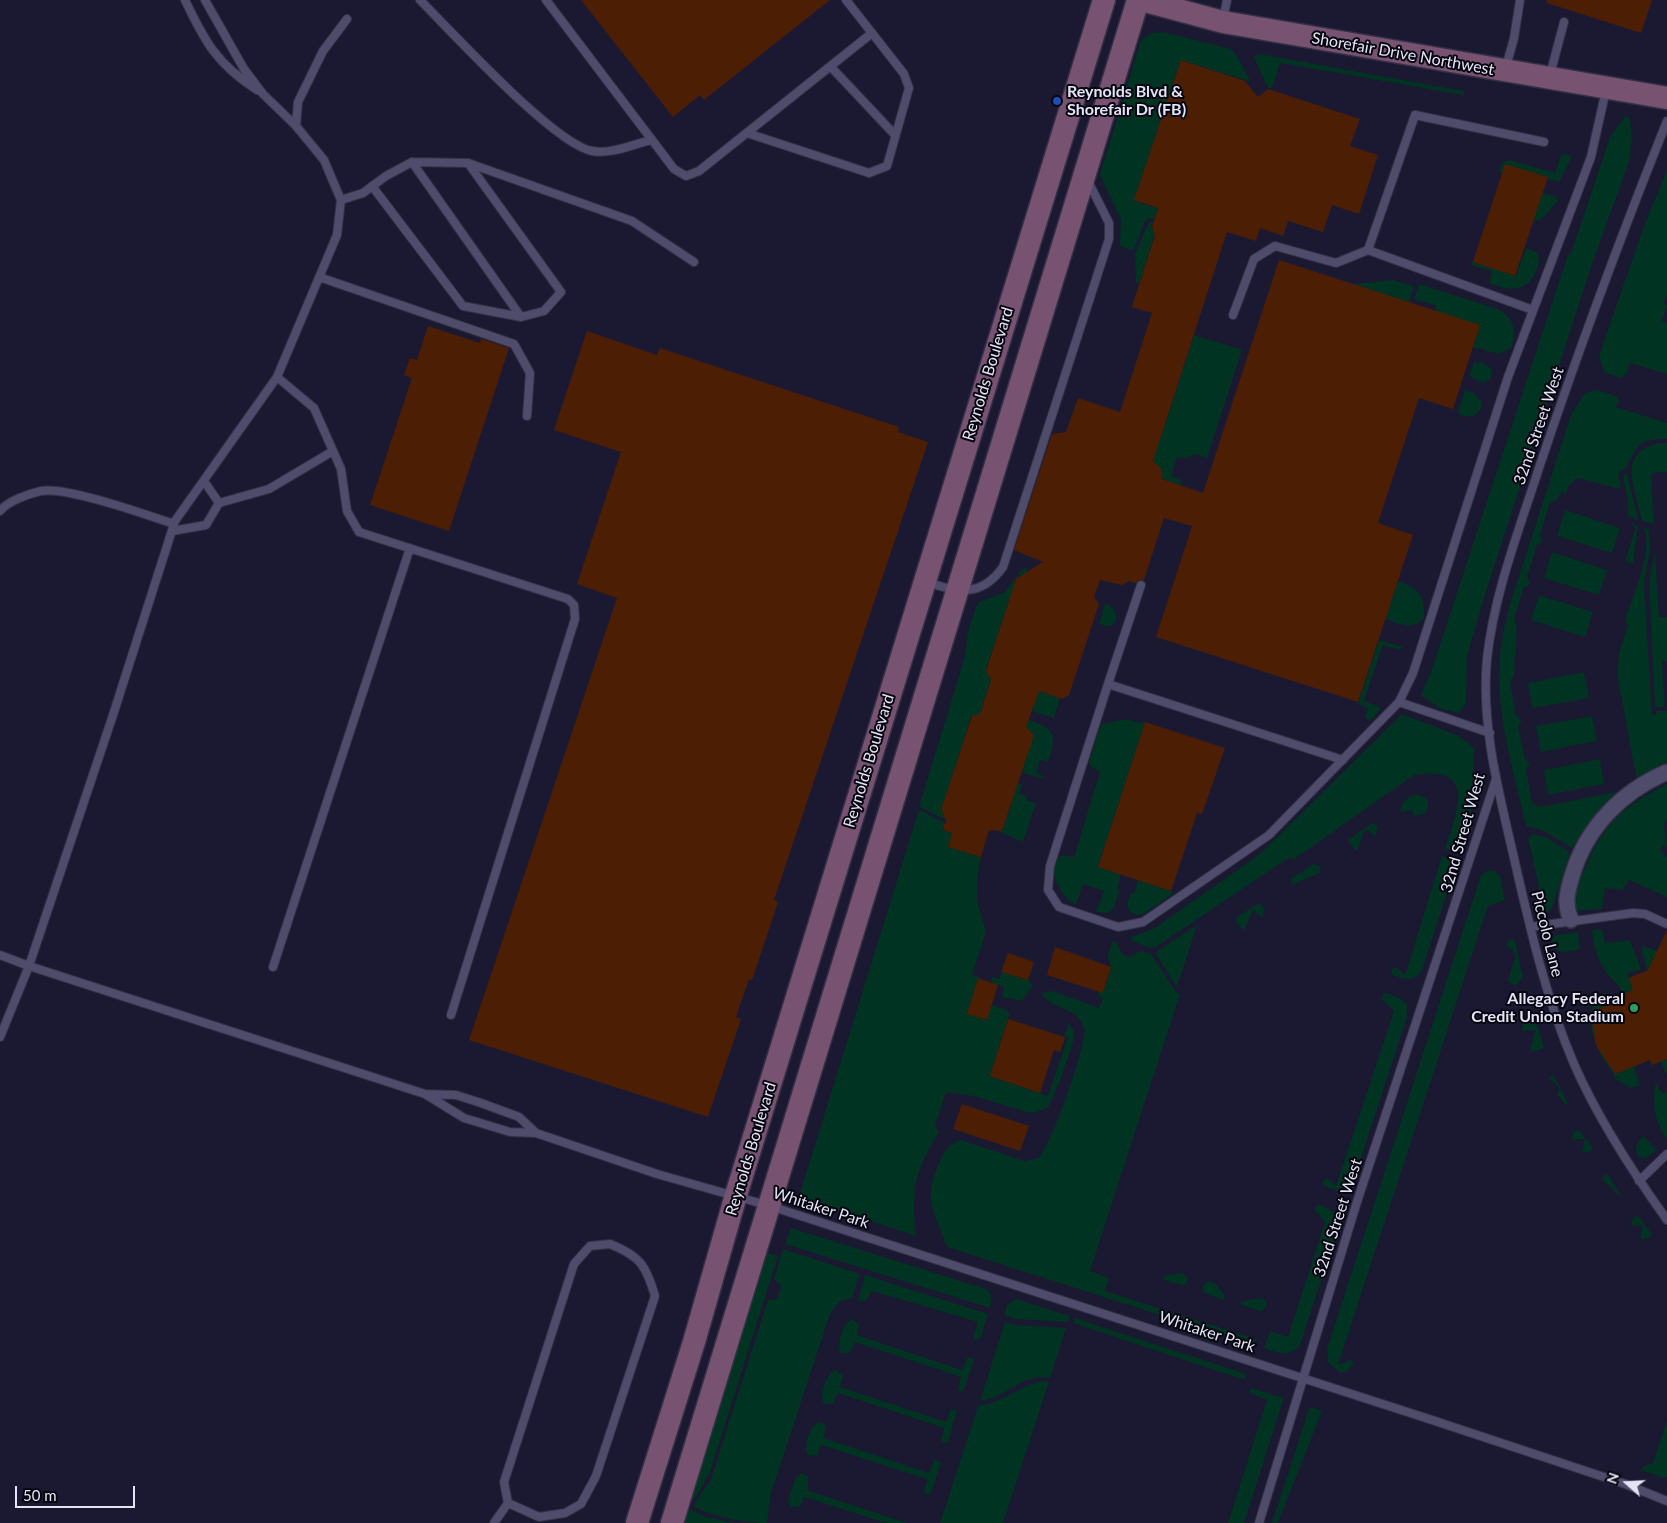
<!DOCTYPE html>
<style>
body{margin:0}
#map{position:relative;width:1667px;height:1523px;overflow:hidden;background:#1b1832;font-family:Lato,sans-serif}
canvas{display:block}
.north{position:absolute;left:1602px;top:1458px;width:50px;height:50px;-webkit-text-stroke:4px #070610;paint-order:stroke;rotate:289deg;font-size:14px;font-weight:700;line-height:20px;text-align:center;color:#e4e4f6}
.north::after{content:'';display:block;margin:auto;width:18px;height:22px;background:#e4e4f6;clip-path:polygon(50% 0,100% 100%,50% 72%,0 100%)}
.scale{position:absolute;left:15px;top:1486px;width:120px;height:22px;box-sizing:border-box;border:2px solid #e4e4f6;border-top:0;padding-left:6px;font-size:15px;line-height:18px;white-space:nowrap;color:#e4e4f6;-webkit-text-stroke:4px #070610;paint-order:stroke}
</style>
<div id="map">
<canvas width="1667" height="1523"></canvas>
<div class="north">N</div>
<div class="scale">50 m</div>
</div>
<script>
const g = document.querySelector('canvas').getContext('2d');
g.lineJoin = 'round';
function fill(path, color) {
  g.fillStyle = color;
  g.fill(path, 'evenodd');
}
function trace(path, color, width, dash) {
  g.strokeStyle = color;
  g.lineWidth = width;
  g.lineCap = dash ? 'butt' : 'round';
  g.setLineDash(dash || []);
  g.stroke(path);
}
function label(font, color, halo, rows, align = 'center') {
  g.font = font + ' Lato,sans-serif';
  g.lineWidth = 4;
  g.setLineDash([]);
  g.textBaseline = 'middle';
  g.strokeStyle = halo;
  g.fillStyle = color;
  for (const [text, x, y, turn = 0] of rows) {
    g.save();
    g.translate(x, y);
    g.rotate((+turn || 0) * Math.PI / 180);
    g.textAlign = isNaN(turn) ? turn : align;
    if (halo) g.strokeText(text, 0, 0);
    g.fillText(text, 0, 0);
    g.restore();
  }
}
fill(new Path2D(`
 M1163,32l68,17 5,5 15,28 -67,-21 -4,1 -45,135 5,6 18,5 -4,11 -4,-1 -5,3 -11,28 -4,1 -10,-4 1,-26 -21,-45 41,-135 11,-7z
 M1260,54l204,37 -1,4 -183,-32 -8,25h-4l-14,-31z
 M1626,115l4,4 2,19 -3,24 -38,105 -106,328 -18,61 -1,48 -7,9 -18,-4 -20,-14 10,-23 137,-417 3,-2 39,-116z
 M1562,153l10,3 -13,26 -54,-18 -3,9 -3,-1 4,-10 6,-2 46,13z
 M1667,170v125l-3,8 3,3 -5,15 5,2v51l-37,-11 -3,10 -7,5 -16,-6 -5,-16 45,-130z
 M1542,193l14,3 2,5 -17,19 -8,1z
 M1149,222h4l-1,6 3,5 -15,49 -4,1 -1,-29z
 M1526,248l11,4c3,7 2,13 -1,20 -10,21 -28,19 -47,11l3,-12 -21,-6 1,-4 44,15z
 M1393,280l21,6 -5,16 -56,-18z
 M1419,284l79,25c15,8 20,22 13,39l-12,6 -26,-7 7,-22 -45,-14 1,-5 -22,-7z
 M1194,335l48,15 -35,108 -13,-4 -7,5 -10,-2 -6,19 10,4v6l-20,-8v-10l-12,-5 10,-20z
 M1480,361l12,8 -2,11 -7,3 -14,-7 5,-14 4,2z
 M1465,390l10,4 7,8 -1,8 -9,7 -12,-2 -2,-3z
 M1597,390l19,6 3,4 -3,7 51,16v16c-29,0 -28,5 -40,27 -2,4 -6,4 -9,8l3,13 -2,2 -41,-11 -9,7 -3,9 -5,-2 -3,7 -8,4 -10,32 3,7 -6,3 -10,32 3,7 -6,3 -10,32 3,7 -3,50 -4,6 6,34 6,4 -4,6 7,33 5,4 -4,6 6,34 8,4 76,-15 -44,56 -28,-17 -18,-5c-11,-50 -28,-103 -27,-154 0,-24 6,-46 11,-68l61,-189 14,-22z
 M1659,443h8v29l-16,1 3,51 -12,-3c-6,-31 -27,-68 17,-78z
 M1625,473l2,1 11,45 -2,1 -9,-5c5,-15 -7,-35 -2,-42z
 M1565,510l55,18 -8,25 -55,-17z
 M1632,523l6,3 -5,38 -8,-3 10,-31z
 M1643,527l6,3 1,20 -6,32 8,133h4v-4h11v54l-30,16 -20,-107 2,-21 9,-28 -3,-5c7,-22 30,-72 18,-93z
 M1655,550l4,67h8v44h-5l3,46h-10l-6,-125z
 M1552,552l55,18 -8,25 -55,-17z
 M1028,567l-3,10 -6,-2 -3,4 -30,91 5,9 -11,35 -9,3 -29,91 4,12 -27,-13 45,-147 4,-28 8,-25 3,-5 26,-10 16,-22z
 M1398,581c20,7 28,14 26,37 -12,13 -24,6 -39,1z
 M1539,595l54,17 -8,25 -54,-17z
 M1105,604c9,3 12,7 11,17l-6,6 -11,-3z
 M1379,640l24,7 -3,3 -17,-5 -19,56 14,5 3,3 -11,12 -5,-3 3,-10 -10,-4z
 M1584,672l5,26 -57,10 -4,-25z
 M1039,691l21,7 -6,20 -22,-7z
 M1402,714l57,22 15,12 -2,58 -11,46 -16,-3c12,-38 33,-83 -31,-74l-121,85 -3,-3 -134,90 -7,1 -18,-8 1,-3 23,-9 105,-74z
 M1592,716l5,25 -56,11 -5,-26z
 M1026,719c29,9 32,15 22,43l-8,-2 -4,13 8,3 -1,3 -22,-7 2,-43z
 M1127,719l14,4 1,-2 3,1 -47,144 23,8 -4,15 3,1 -7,19 -5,4 -12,-1 8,-21 -21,-7 -7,21c-15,-8 -31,-35 -15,-50l13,2 26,-85 -9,-5 -2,-5 12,-38z
 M1600,759l4,25 -56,11 -4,-25z
 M1018,783l4,1 -3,9 8,3 -1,4 10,3 -13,39 -25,-11 5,-2z
 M1667,784v34l-3,7 3,23 -3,-3 -4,5 7,7v40l-38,-17 -6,10 -18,-2 -3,21 -29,2 -2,-7c24,-62 33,-89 96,-120z
 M1413,795c13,-2 19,9 12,19l-11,2 -2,-6 -12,2 3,-10z
 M919,810l26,13 -2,7 9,3 -4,14 33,10 -4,23v21l9,31 -14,43 7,2 -12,36 19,7 6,-15 18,7 -20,64 58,20 20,-59 -4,-1 5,-13 5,8 -1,11 -13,39 -12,27 -15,5 -6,-1 -54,-16 -25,-4 -3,3 -10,31 4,5c-24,43 -28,55 -23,105l-111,-37 -3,-2 -1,-7z
 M1372,823l6,3 -3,11 -8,-7 -3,1 -6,18 -3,1 -7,-10z
 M1533,834l15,4 22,15 -18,55 -5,5 -3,-4 -16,-71z
 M1442,856l15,6 -35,108c-7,13 -18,9 -29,5l-2,-5 5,-3 9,8z
 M1313,864l7,2v7l-26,11 -3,-1v-4z
 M1487,871h7l6,4 5,25 -17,6 -150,459 13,-5 3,3 -7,9h-8l-11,-10 -1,-13 154,-474z
 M1138,880l33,11 3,2 -29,20 -8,2 -7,-3 -3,-7 3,-11h4z
 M1259,903l6,6 -3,9 -9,-8 -9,21 -8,-10 1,-4z
 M1197,925l-20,62 -22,-34z
 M1592,930h10l3,13 25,-3 11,29 -14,5 2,4 18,-7 -6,-23 3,-2 13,5 6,-13 4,2v136l-6,-14 -9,3 -2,-5 -16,7 6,18 -9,3 -16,-9c-1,-7 -7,-13 -11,-19 -12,-19 -18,-44 -8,-64l9,-3 5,11 14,-7c-3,-9 -6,-12 -13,-19 -12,-13 -18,-30 -19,-48z
 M1578,932l2,18 -20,2 -7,-6 -2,-6 5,-5z
 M1509,939l6,2 8,36 -6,8 -6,-1 -3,-4 8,-25 -10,-11z
 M1112,941l5,2 5,11 7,3 12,-6 9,2 26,39 4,2 -90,277 19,7 -4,13 151,48 -2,6 -307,-98c-13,-36 -25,-47 -7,-86 4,-10 10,-18 21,-21l64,21 14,-3c16,-23 42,-99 46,-127 -9,-27 -27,-18 -43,-36l1,-2 10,-2 46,17 4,-10 -6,-2 3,-9 5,1 6,-21 -3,-10z
 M1001,972l27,8 5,6 -11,15 -20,-4 2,-10 -13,-5 1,-5 8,2z
 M1387,993l14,6 6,5v13l-54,166 -7,7 -7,1 -15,-5 -2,-4 5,-4 9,8 58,-175 -12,-12 1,-5z
 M1529,1020l8,5 7,21 -1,3 -13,3 5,-22 -14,1 3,-9z
 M1553,1074l15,29 -2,2 -9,-10 2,-7 -10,-11z
 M1656,1082l6,12 5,-2v48c-12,-17 -16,-38 -11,-58z
 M1579,1130l13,17v4l-10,2 3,-14 -13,1 2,-9z
 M1643,1136l14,14 -12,9 -6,-2c-6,-7 -1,-16 4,-21z
 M1605,1174l4,2 14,23 -21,-20z
 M1319,1204l17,9 3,13 -39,119c-10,13 -22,8 -36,3l6,-17 18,6 37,-115 -11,-13z
 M1635,1216l4,1 12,16 -1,5 -10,1 3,-14 -13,1z
 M791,1228l195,61c8,5 6,11 4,19l-205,-64z
 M783,1249l77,25 -8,24 -12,3 -10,13 -59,179 -4,30c-21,0 -56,-6 -74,-17l18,-27 57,-179 9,-1 4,-14 -7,-6z
 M764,1252l14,4 -68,216 -10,19 -14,17z
 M1181,1273l7,4 -3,9 -22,-6 1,-4z
 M865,1275l123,39 -7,24 -4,2 -4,-2 5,-16 -106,-31 -6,10h-8z
 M1207,1281l8,2 10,13 -1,4 -20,-7 -2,-6z
 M1259,1298l5,1 3,5 -5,8 -22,-8 3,-3z
 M1016,1299l54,17 -2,6 -54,-3 -10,-4 3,-10z
 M1075,1318l171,56 -1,6 -172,-57z
 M852,1319l7,5 -2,11 105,35 5,-12h6l1,2 -10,30 -3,2 -3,-2 3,-13 -106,-35 -5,11h-9c-5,-9 2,-30 11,-34z
 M1005,1322l9,3 52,3 -16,50c-27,-6 -45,21 -70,23z
 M835,1370l8,5 -3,12 106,35 5,-13 5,1 1,1 -9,31 -4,1 -3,-2 3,-13 -106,-35 -5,11h-9c-5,-8 2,-30 11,-34z
 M1042,1381l7,1 -46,141h-63l38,-117c24,-3 41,-20 64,-25z
 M1251,1388l32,10 -1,6 -38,119h-16l39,-123 -18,-7z
 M1326,1401l-48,122h-6l36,-111 3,-5 11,4z
 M1667,1420v57l-4,1 -22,-8 3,-4 9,-3z
 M819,1422l7,4 -2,12 105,35 5,-13 5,1 2,2 -10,30 -3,2 -4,-2 3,-14 -106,-34 -4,11 -9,-1c-5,-8 1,-29 11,-33z
 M802,1473l7,5 -2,12 100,33h-21l-82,-26 -4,10h-9l-3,-7 8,-23z
 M690,1509l16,8 30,6h-52z`), '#003321');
fill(new Path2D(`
 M581,0h249l-126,100 -4,-5 -27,22z
 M1547,0h105l-11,33 -94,-30z
 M1181,60l64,21 13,16 10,-8 92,30 -10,27 28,9 -19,59 -27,-9 -9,27 -35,-11 -5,15 -23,-8 -4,13 -29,-9 -74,229 8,7 1,11 41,14 76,-233 201,65 -27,84 -34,-11 -41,125 35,12 -55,167 -202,-65 36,-111 -28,-8 -20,62h-5l-3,3 -7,-2 -7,4 -22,-5 -6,17 5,7 -30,91 -7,4 -23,-8 -13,36 8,8 -32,96 -13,-1 -8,27 -33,-10 4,-14 -9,-3 3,-10 -5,-10 31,-94 8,-2 11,-34 -5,-9 30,-92 27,-17 -29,-12 38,-116 14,-2 12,-34 42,14 32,-99 -20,-6 23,-72 -3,-8 6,-19 -24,-8z
 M1505,164l43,13 -33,99 -42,-14z
 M428,326l52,17 1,-4 28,9 -60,183 -79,-26 42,-127 -8,-3 6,-17 7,2z
 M587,331l70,24 3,-7 239,79 -1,5 30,10 -154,458 4,2 -26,78 -3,-1 -13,38 5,2 -33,98 -239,-77 148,-442 -40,-14 44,-132 -67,-22z
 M1145,722l80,26 -23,66 -5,-1 -26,78 -73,-24z
 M1667,930v129l-15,6 -2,-5 -35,14 -19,-29 -5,-33 36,-15 -2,-4 8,-3 -4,-12 19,-8z
 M1055,947l56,20 -8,26 -56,-18z
 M1008,953l26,9 -6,18 -27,-8z
 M978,978l20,7 -11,35 -20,-6z
 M1008,1019l57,18 -5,15 -6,-2 -14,43 -50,-17z
 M962,1104l67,22 -9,25 -67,-22z`), '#4c1f05');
const lane = new Path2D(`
 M185,0c20,42 32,64 72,90
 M205,0l39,69 19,25 33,32
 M420,0c32,32 134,144 172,151 18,4 42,-7 59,-11
 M546,0l128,169 12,7 13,-5 173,-138 -26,-33
 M347,19l-24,32 -25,51 -2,24 28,34 17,40 -4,35 -60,142 -102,144 -62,194 -84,251 396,128
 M1223,20l4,-20
 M831,67l64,68
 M1506,67l8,-29 6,-38
 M1550,75l14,-53
 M1667,121c-46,115 -89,230 -128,347 -20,62 -45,126 -52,191 -6,62 10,126 24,186 17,74 33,149 63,219 24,55 58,107 93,156
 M747,133l122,40 18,-7 22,-78 -5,-14 -32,-41
 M412,162l109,155
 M372,186l91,120 58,11 23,-6 17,-19 -93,-129
 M341,200l22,-7 23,-17 26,-14 56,1 164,58 62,41
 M319,277l195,67 16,29 -3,43
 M1533,310l-165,-60 47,-135 129,27
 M1233,315l21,-56 21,-13 61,17 32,-13
 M277,377l37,31 27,61 6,42 12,21 209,67 6,6 1,14 -124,396
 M219,503l50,-14 64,-38
 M0,511c8,-10 28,-17 41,-20 25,-5 106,24 133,33
 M172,531l34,-6 13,-22 -15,-22
 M926,582c32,10 55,16 77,-15l106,-328v-16l-21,-42
 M1141,585l-33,99 235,76
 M1108,684l-58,182 -2,24 11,17 59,20 25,-5 126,-87 130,-133 14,-29 95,-296 83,-220 15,-67
 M1399,702l91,31
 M1530,927l103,-14 12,1 22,10
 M0,955l29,11 -29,71
 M273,967l137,-419
 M536,1133l-17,-16 -38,-14 -25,-8 -31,-1 39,24 46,14 26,1 121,41 113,32 659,213 196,65 42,17
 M1639,1181l28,-27
 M610,1244c30,12 36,21 45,52l-59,180 -15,28 -16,9 -26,4 -31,-14 -4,-21 70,-218 16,-18z
 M494,1523l14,-20
 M1259,1523l97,-318 140,-426`);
const street = new Path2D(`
 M1571,920c-7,-16 -4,-27 1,-44 14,-48 49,-84 95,-104`);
const secondary = new Path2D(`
 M1141,0l82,22 444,76
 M637,1523l57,-181 42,-147 368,-1195
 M672,1523l466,-1523`);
trace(lane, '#333045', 10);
trace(street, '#333045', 18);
trace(secondary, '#333045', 25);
trace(lane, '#4e4c6a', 8);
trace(street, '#4e4c6a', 15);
trace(secondary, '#785271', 22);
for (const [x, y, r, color] of [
 [1057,101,5,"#1a4fb4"],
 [1634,1008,5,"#2e9e5b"]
]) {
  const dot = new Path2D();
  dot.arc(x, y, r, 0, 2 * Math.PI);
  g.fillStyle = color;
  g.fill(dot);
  trace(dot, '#070610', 2);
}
label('16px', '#e4e4f6', '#070610', [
 ["Shorefair Drive Northwest",1403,54,10],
 ["Reynolds Boulevard",988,374,-73],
 ["32nd Street West",1539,426,-71],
 ["Reynolds Boulevard",869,761,-73],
 ["32nd Street West",1463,833,-74],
 ["Piccolo Lane",1547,934,76],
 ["Reynolds Boulevard",751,1149,-73],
 ["Whitaker Park",821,1208,18],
 ["32nd Street West",1338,1218,-72],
 ["Whitaker Park",1207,1332,18]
]);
label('bold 16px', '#e4e4f6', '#070610', [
 ["Reynolds Blvd &",1067,92],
 ["Shorefair Dr (FB)",1067,110],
 ["Allegacy Federal",1624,999,"right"],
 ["Credit Union Stadium",1624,1017,"right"]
], 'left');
</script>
